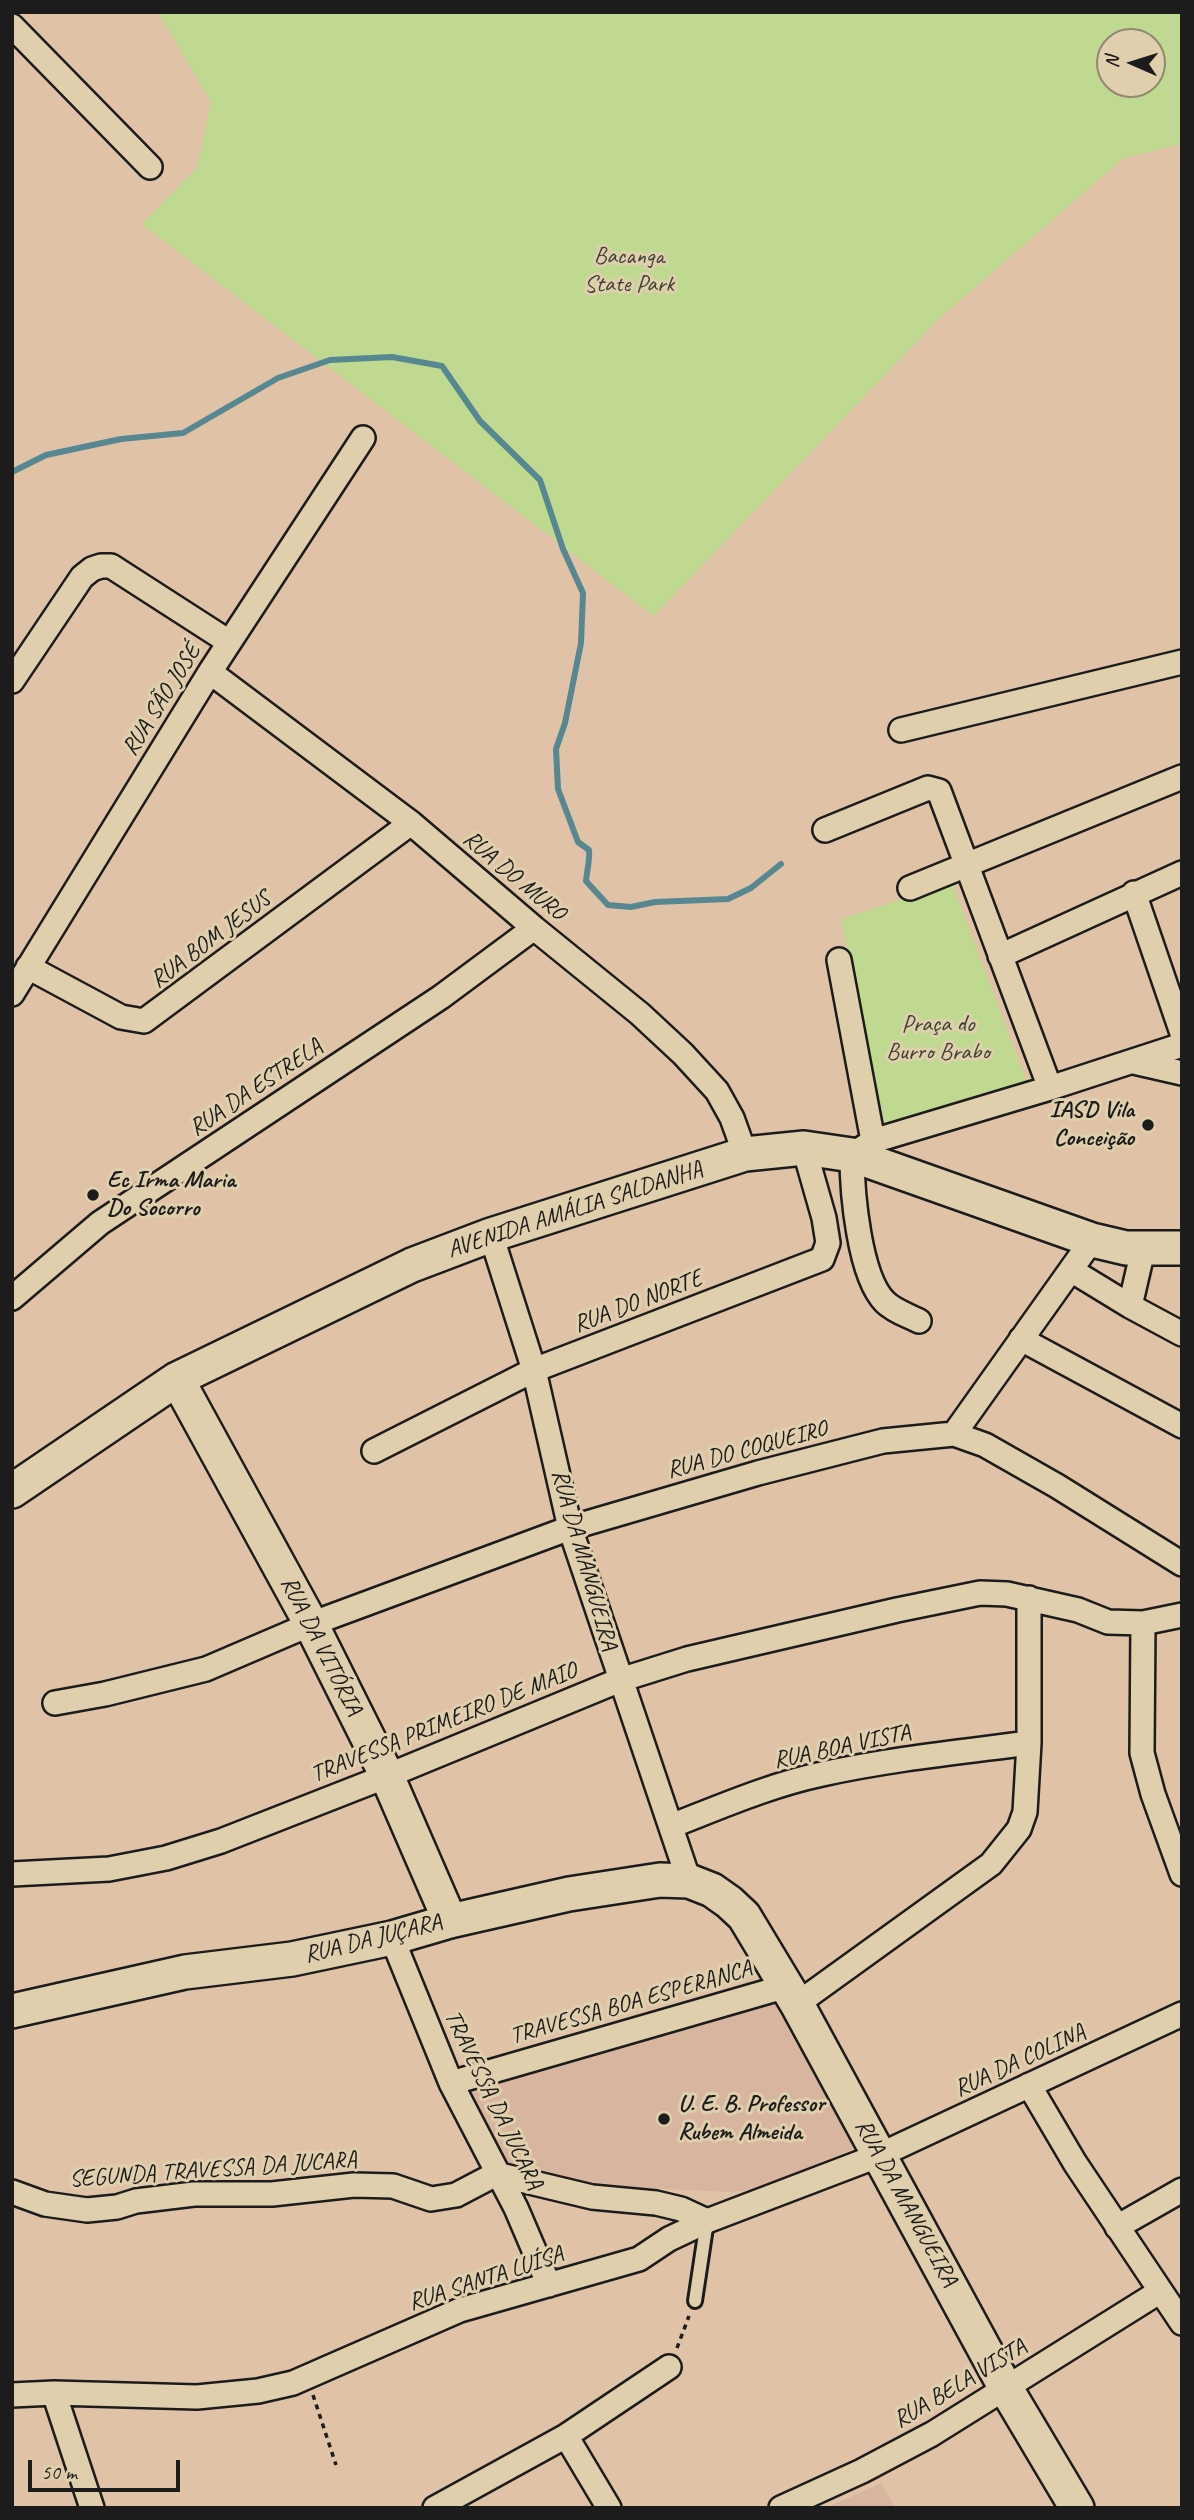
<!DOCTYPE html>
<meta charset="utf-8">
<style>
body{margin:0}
#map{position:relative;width:1194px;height:2520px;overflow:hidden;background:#e0c3a7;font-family:Caveat,sans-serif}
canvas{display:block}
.frame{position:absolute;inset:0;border:14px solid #1c1c1c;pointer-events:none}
.north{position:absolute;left:1096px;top:28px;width:70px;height:70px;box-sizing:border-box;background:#e0cfad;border:2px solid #928773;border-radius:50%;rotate:273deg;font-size:19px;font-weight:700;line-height:28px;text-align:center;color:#1c1c1c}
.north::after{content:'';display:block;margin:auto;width:24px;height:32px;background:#1c1c1c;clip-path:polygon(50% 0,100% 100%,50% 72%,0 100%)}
.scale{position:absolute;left:28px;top:2460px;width:152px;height:32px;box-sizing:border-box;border:4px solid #1c1c1c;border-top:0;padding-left:9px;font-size:21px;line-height:24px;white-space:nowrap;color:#1c1c1c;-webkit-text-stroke:5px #e0cfad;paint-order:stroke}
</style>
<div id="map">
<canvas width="1194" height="2520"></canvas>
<div class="frame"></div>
<div class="north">N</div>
<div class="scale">50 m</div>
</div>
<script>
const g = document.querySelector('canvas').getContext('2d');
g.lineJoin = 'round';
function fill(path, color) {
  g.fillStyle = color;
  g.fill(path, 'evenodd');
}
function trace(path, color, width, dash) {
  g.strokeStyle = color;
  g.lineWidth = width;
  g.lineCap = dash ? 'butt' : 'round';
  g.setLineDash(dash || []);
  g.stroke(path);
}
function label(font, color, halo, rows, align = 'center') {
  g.font = font + ' Caveat,sans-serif';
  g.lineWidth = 6;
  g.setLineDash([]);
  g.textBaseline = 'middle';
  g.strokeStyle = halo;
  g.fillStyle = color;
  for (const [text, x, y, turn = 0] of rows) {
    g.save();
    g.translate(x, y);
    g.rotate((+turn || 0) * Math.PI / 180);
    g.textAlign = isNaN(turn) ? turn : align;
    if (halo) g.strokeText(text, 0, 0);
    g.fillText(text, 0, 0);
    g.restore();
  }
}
fill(new Path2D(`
 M778,1999l83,147 -108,44 -25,2 -149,-7 -76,-23 -34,-70z
 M881,2483l15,25h-70z`), '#d8b59e');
fill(new Path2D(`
 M158,12h1024v132l-58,14 -185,161 -285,297 -512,-392 56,-57 13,-66zM1110,42h42v42h-42z
 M952,883l76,202 -143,39 -44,-205z`), '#bfd990');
trace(new Path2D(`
 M12,472l34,-17 75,-16 62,-6 95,-55 52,-18 62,-3 50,9 38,55 60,59 23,69 20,44 -2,50 -16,80 -9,26 2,40 20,53 11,8c1,11 -2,19 -3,31l22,24 23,2 24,-5 73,-3 23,-11 30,-24`), '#578790', 6);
const lane = new Path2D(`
 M695,2301l12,-80`);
const street = new Path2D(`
 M12,26l138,141
 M210,672l201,151 123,105 106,86 43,40 34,37 15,27 13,36
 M12,681l70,-104 10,-8 9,-3h10l118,76
 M901,730l281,-68
 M825,830l103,-42 11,3 111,297
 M910,888l272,-111
 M1134,893l48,140
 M1000,956l182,-83
 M839,960l34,181
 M28,967l93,50 23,4 267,-198
 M12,994l198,-322 153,-234
 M1134,1062l48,11
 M491,1235l43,135 36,158 119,353
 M1071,1270l59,36 52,28
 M12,1298l88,-75 341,-226 93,-69
 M1130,1306l13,-56
 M919,1321c-12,-6 -25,-10 -34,-19 -26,-26 -33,-110 -33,-147l21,-14 177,-53 132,-43
 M1021,1339l161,87
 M954,1434l138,-194
 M374,1451l160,-81 288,-111 6,-16 -4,-25 -20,-70
 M1143,1623l-1,130 11,41 29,80
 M55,1703l50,-9 101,-25 105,-45 259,-96 188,-55 125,-32 71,-7 31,11 72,41 125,78
 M671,1826c49,-19 99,-41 151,-52 68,-15 138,-22 207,-31
 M12,1874l97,-5 57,-11 55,-17 166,-65 233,-96 67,-21 210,-49 83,-17 27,1 71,16 30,12 35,1 39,-8
 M392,1938l59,145 65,125 33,77
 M797,2004l194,-140 28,-35 6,-17 4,-69v-145
 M451,2083l336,-97
 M1029,2085l46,78 107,160
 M12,2192l33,12 42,6 30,-3 19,-6 58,-7h78l82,-9 39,1 38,13 25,-4 40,-21 96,23 64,6 25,6 26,12
 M1117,2227l65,-37
 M54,2393l38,115
 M12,2395l42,-2 143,4 61,-6 35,-8 167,-73 179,-51 30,-20 38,-18 173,-66 302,-141
 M566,2436l43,72
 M435,2508l131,-72 103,-69
 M781,2508l81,-37 70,-37 227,-142`);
const secondary = new Path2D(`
 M177,1379l134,245 76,152 63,145
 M12,1491l165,-112 235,-114 79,-30 254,-81 59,-6 48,7 240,85 34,8h56
 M12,2011l173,-39 107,-13 100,-21 58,-17 119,-27 91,-14 29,1 23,9 17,12 15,14 53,88 208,383 72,121`);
trace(lane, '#1c1c1c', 18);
trace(street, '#1c1c1c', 28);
trace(secondary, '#1c1c1c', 38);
trace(new Path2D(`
 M677,2348l12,-32
 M313,2395l23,70`), '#1c1c1c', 3.5, [5, 5]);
trace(lane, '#e0cfad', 12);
trace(street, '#e0cfad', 23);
trace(secondary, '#e0cfad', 33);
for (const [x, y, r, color] of [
 [1148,1125,7,"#1c1c1c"],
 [93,1195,7,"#1c1c1c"],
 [664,2119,7,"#1c1c1c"]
]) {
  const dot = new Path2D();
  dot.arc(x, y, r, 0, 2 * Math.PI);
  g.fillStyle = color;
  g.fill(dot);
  trace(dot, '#e0cfad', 2.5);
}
label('24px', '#3d4233', '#e0cfad', [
 ["Bacanga",629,257],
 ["State Park",629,285],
 ["Praça do",938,1025],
 ["Burro Brabo",938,1053]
]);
label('24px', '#1c1c1c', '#e0cfad', [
 ["RUA SÃO JOSÉ",162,700,-58],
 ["RUA DO MURO",514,876,40],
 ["RUA BOM JESUS",211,940,-37],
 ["RUA DA ESTRELA",256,1088,-34],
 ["AVENIDA AMÁLIA SALDANHA",575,1210,-18],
 ["RUA DO NORTE",638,1302,-21],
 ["RUA DO COQUEIRO",747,1450,-15],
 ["RUA DA MANGUEIRA",584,1560,74],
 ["RUA DA VITÓRIA",321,1646,63],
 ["TRAVESSA PRIMEIRO DE MAIO",444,1723,-22],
 ["RUA BOA VISTA",842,1747,-12],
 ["RUA DA JUÇARA",373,1939,-14],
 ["TRAVESSA BOA ESPERANCA",631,2003,-16],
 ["RUA DA COLINA",1020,2061,-25],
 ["TRAVESSA DA JUCARA",493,2100,64],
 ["SEGUNDA TRAVESSA DA JUCARA",213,2170,-4],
 ["RUA DA MANGUEIRA",906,2203,61],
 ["RUA SANTA LUÍSA",486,2279,-18],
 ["RUA BELA VISTA",960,2384,-31]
]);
label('bold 24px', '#1c1c1c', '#e0cfad', [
 ["IASD Vila",1134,1111,"right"],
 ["Conceição",1134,1139,"right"],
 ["Ec Irma Maria",107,1181],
 ["Do Socorro",107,1209],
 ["U. E. B. Professor",678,2105],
 ["Rubem Almeida",678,2133]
], 'left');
</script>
